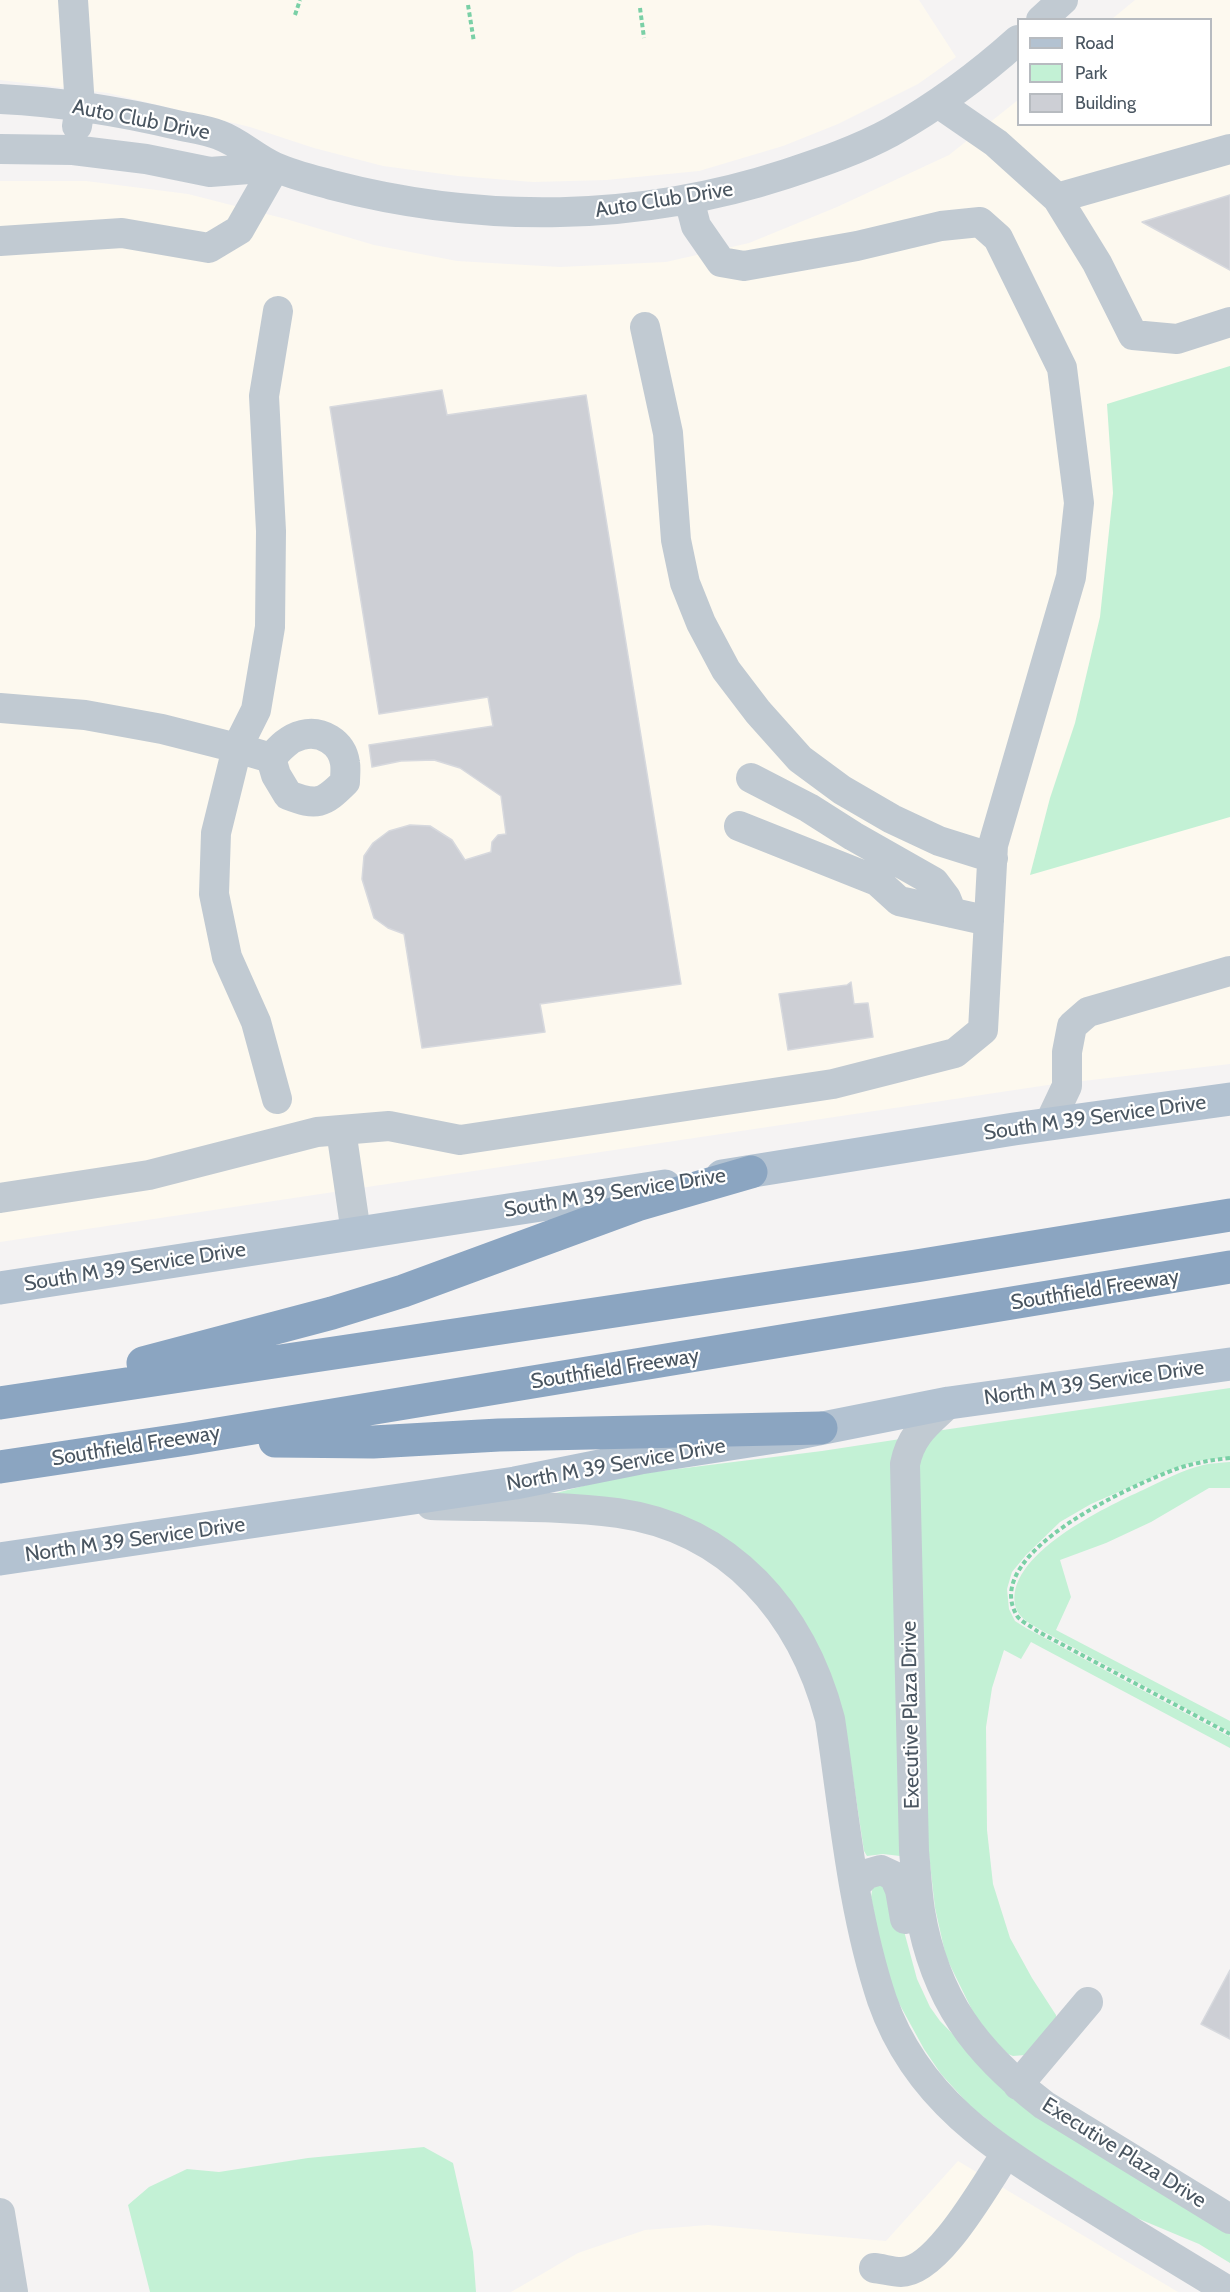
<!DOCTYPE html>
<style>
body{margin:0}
#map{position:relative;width:1230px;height:2292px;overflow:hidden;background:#f5f3f3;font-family:Cabin,sans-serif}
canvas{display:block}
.legend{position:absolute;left:1017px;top:18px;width:195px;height:108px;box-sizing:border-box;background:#fff;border:2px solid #b7bbc0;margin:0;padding:8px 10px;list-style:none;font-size:18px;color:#4a5661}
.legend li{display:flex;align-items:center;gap:12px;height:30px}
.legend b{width:30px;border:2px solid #b7bbc0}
</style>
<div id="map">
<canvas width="1230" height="2292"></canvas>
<ul class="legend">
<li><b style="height:8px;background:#b3c2d1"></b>Road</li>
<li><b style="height:16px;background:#c3f1d5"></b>Park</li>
<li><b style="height:16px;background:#cdcfd5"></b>Building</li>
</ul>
</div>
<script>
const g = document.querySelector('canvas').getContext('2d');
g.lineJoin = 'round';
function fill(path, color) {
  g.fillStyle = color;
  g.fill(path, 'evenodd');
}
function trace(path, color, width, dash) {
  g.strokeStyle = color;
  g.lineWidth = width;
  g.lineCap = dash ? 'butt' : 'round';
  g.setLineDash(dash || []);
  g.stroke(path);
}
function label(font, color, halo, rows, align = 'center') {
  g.font = font + ' Cabin,sans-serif';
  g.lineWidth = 4.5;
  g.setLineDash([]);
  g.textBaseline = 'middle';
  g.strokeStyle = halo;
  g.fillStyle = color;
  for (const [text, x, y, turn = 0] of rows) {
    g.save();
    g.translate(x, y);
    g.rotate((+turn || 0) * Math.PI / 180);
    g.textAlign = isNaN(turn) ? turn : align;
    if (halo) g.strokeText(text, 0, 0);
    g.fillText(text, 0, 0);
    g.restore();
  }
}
fill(new Path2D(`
 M0,0h919l37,57 -38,27 -80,40 -55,22 -84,25 -93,9 -73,2 -75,-6 -75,-10 -69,-18 -64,-21 -142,-34 -108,-13z
 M1135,0h95v1064l-182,21 -1048,157v-1061h86l102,13 98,25 88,26 83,16 103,6 106,-5 83,-19 88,-36 112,-52 69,-55v24h192v-104l-98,-1z
 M958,2161l220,131h-667l67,-39 67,-23 63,-5 178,16z`), '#fdf9ef');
fill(new Path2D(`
 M1230,366v451l-200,58 20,-77 25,-75 25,-106 13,-124 -6,-89z
 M1230,1388v69l-33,4 -33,11 -73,32 -31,18 -34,33 -14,17 -5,17 2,20 6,12 11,7 204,109v11l-199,-106 -10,17 -17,-9 -12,38 -6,39 1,103 6,54 17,54 22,40 24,37v4l-31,36 -12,1 -5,-2 -15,-15 -19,-25 -28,-57 -11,-49 -8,-71 -11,-372 20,-34z
 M907,1438l-7,418 -17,-2 -16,2 -3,-5 -18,-119 -101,-176 -219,-55 95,-25 201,-25z
 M1230,1462v26h-21l-58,34 -45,21 -46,17 11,37 -15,33 174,91v11l-191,-103c-8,-5 -20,-11 -23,-21 -15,-52 92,-102 127,-118 19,-9 39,-20 60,-25 8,-2 18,-2 27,-3z
 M883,1880l18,40 16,59 13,28 10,14 45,46 245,164v32l-31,-19 -67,-28 -117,-74 -45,-36 -29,-32 -17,-25 -29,-53 -11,-31 -13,-68 2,-12z
 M424,2147l29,16 20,89 3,40h-326l-22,-87 21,-18 38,-18 32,3 89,-14z`), '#c3f1d5');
const building = new Path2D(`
 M1230,195v75l-88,-48z
 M442,390l5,25 139,-20 95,589 -141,20 5,28 -123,16 -18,-114 -16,-6 -14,-10 -12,-39 2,-23 9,-13 16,-12 21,-6 20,1 22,14 13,20 26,-8 1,-10 6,-7 8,-1 -5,-38 -41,-28 -26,-8 -33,1 -29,6 -3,-22 124,-19 -5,-29 -109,17 -49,-307z
 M851,982l3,22 14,-1 5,34 -85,13 -9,-56 68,-9z
 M1230,1970v69l-29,-15z`);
fill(building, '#cdcfd5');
trace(building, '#d7d9de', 1.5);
trace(new Path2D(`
 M468,5l6,37
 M640,8l4,30
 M295,15l5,-15
 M1230,1458c-19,2 -36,5 -54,11 -43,16 -194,83 -160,145 3,7 15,12 21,17l193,103`), '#7ad0a6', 4, [4.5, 3]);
trace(new Path2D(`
 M73,0l7,107 -3,19
 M1041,20l22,-20
 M0,99c59,3 119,12 177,26 13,3 29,5 42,10 20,7 37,24 56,32 18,8 39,13 57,18 150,39 307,37 454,-11 36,-12 72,-24 105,-42 46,-26 88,-57 127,-92
 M938,103l58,40 61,55 40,65 36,72 44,4 53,-17
 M0,149l73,1 73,9 64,13 65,-5
 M1057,198l173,-49
 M0,241l122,-8 87,15 30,-18 36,-63
 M645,327l23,106 8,107 9,43 16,40 25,47 32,42 42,47 42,31 50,29 47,22 54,17
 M0,708l85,7 77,14 75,19 -21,85 -2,61 13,63 29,65 21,77
 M271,758c9,-10 18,-20 31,-23 19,-5 40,7 43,28 1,6 0,13 0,19 -22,22 -28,24 -57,13l-12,-20 -5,-17 -34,-10 19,-38 14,-83 1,-96 -7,-135 14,-85
 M751,778l58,30 44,28 81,46 12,16 6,15
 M739,826l138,55 22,20 90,20
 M1049,1124l18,-38v-34l5,-26 16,-14 142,-41
 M341,1130l15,103
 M0,1198l149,-23 168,-43 72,-6 71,14 373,-56 122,-31 28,-23 10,-185 78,-268 8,-74 -17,-135 -64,-130 -18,-16 -39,4 -84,20 -113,20 -23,-4 -25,-36 -7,-27
 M949,1403c-21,20 -38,31 -44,61l9,387c2,20 3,40 6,60 15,88 55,141 124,194l186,114
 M431,1505c62,2 126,0 187,8 113,16 184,100 212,206 14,93 22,191 52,281 36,103 117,150 204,204 48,30 96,59 144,88
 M855,1886l12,-12 14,-4 13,6 6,14 5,29
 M1018,2085l70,-83
 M0,2213l13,79
 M874,2268c9,1 19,4 27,4 37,0 85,-89 105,-118`), '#c1cad2', 30);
trace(new Path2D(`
 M722,1176l292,-47 216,-30
 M0,1288l665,-102
 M0,1559l515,-76 125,-25 148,-23 161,-32 281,-39`), '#b3c2d1', 33);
trace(new Path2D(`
 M143,1363l189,-50 71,-22 234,-86 114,-33
 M0,1403l916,-137 314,-51
 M275,1441l98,1 126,-7 322,-7
 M0,1467l187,-28 1043,-172`), '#8ba5c1', 33);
label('21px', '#4a5661', '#fff', [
 ["Auto Club Drive",141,120,11],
 ["Auto Club Drive",664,200,-9],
 ["South M 39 Service Drive",1095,1118,-8],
 ["South M 39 Service Drive",615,1193,-9],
 ["South M 39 Service Drive",135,1267,-9],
 ["Southfield Freeway",1095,1290,-9],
 ["Southfield Freeway",615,1369,-9],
 ["North M 39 Service Drive",1094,1383,-8],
 ["Southfield Freeway",136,1446,-9],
 ["North M 39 Service Drive",616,1465,-10],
 ["North M 39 Service Drive",135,1540,-8],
 ["Executive Plaza Drive",911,1715,-91],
 ["Executive Plaza Drive",1124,2153,32]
]);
</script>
